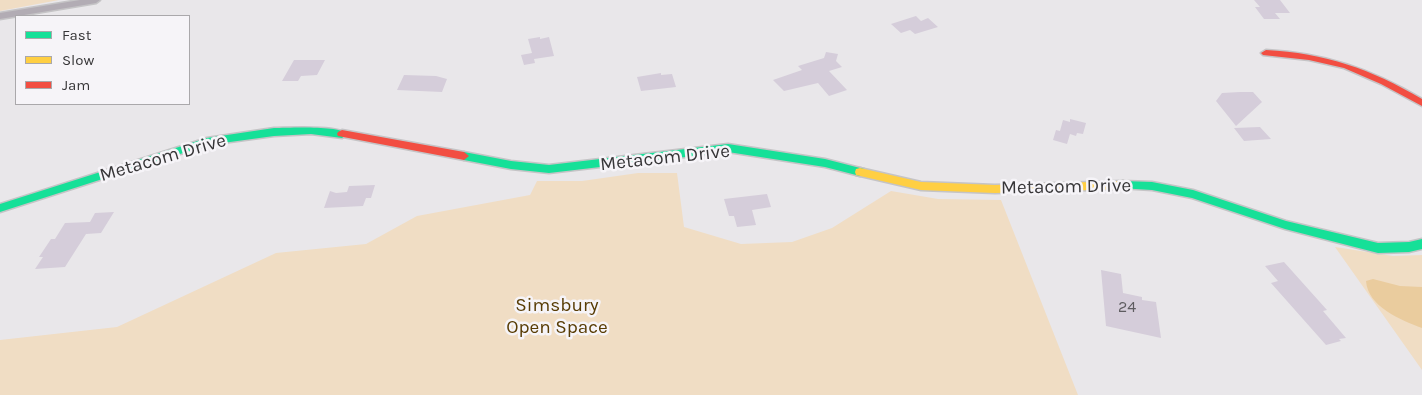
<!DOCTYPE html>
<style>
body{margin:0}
#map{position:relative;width:1422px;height:395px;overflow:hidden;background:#e9e7ea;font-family:Karla,sans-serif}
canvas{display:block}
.legend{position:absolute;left:15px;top:15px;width:175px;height:90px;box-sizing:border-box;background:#f6f4f8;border:1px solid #aaa8ab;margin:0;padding:6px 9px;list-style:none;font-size:15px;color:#373638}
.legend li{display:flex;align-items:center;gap:10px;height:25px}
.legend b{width:25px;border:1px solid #aaa8ab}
</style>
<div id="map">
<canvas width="1422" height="395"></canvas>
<ul class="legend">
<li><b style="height:6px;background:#16e098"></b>Fast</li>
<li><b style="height:6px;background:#ffcf43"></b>Slow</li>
<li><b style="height:6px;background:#f24e42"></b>Jam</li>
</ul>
</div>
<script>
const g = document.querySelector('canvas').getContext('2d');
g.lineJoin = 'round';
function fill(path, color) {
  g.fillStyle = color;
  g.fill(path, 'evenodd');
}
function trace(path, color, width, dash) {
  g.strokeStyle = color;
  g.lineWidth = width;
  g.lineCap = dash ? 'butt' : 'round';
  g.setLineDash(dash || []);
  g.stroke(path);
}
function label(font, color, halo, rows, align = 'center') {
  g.font = font + ' Karla,sans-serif';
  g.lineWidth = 5;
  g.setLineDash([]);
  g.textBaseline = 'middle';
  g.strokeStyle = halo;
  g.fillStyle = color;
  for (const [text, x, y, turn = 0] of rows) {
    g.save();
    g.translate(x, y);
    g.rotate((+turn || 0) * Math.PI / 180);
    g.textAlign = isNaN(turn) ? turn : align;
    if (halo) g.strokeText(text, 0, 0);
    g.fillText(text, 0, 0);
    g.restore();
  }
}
fill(new Path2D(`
 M0,0h59l-59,11z
 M638,173h39l7,54 57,17 51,-2 40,-14 59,-37 47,8 63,1 77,195h-1078v-55l117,-13 159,-74 90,-9 51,-28 113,-21 7,-14h45z
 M1335,247l58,9 29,-1v115z`), '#f0ddc4');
fill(new Path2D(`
 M1373,279l27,7 22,1v41c-21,-8 -54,-21 -56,-47z`), '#eacc9e');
fill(new Path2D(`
 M1254,0h26l10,13h-15l5,6h-16l-9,-12h5z
 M916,16l5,5 7,-3 10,9 -23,7 -5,-4 -9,3 -10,-9z
 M540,37v2l9,-2 5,19 -20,3 1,4 -11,2 -3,-10 11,-2 -4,-14z
 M826,52l12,2 -2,7 6,6 -13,4 18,19 -18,6 -11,-13 -34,8 -11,-11 29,-10 -4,-4 26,-8z
 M294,60h31l-8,15 -16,1 -3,5h-16z
 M661,73v2l11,-1 4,13 -35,4 -4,-14z
 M404,75l32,1 11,3 -5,13 -45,-2z
 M1240,92h13l9,10 -26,24 -20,-25 6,-8z
 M1070,119l16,4 -3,11 -6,-1 -1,3 -6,-2 -3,10 -14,-4 3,-10 4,1 3,-11 7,2z
 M1260,127l11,12 -27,2 -10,-13z
 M375,185l-4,13h-5l-3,8 -39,2 6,-17 6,2 11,-1 2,-6z
 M767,194l4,13 -19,3 4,15 -19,2 -3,-11h-5l-5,-17z
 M114,212l-13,21 -15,1 -21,33 -30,2 8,-12h-4l12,-18h4l10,-16 25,-1 5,-9z
 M1284,262l43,48 -4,1 23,27 -7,1 2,2 -15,4 -55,-62 7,-2 -13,-15z
 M1101,270l20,4 2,19 19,4v3l14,2 5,36 -55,-12z`), '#d5cdda');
const street = new Path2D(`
 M80,0h20l-4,3 -96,16v-6z`);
const fast = new Path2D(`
 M274,128c14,0 65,-3 73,6l-5,4 -31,-4 -37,2 -66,9 -208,67v-8l207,-66z
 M728,144l97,15 39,10 1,3 -5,4 -35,-9 -97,-15 -179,21 -38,-4 -47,-9 -5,-4 5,-4 47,9 38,4z
 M1123,181l29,1 41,8 93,31 92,22 31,-1 13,-3v10l-13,3 -31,1 -93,-24 -93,-31 -40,-8 -33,-2 -2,-3 2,-3z`);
const slow = new Path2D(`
 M860,168l61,14 74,3 128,-4 6,4 -6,4 -128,4 -74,-3 -65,-15 -1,-3 1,-3z`);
const jam = new Path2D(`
 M1266,50c59,3 105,19 156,49v7l-41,-22 -37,-16 -35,-8 -46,-5 -2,-2z
 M342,130l122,22 5,4 -5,4 -126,-24 -1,-2 1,-2z`);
trace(street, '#c5c4c6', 3);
trace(fast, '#c5c4c6', 3);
trace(slow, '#c5c4c6', 3);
trace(jam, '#c5c4c6', 3);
fill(street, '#b2acb4');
fill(fast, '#16e098');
fill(slow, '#ffcf43');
fill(jam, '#f24e42');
label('16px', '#5e5c60', null, [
 ["24",1127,307]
]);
label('19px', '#373638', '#f6f4f8', [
 ["Metacom Drive",163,158,-16],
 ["Metacom Drive",665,158,-6],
 ["Metacom Drive",1066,187,-1]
]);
label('19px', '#583c04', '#f6f4f8', [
 ["Simsbury",557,306],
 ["Open Space",557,328]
]);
</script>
